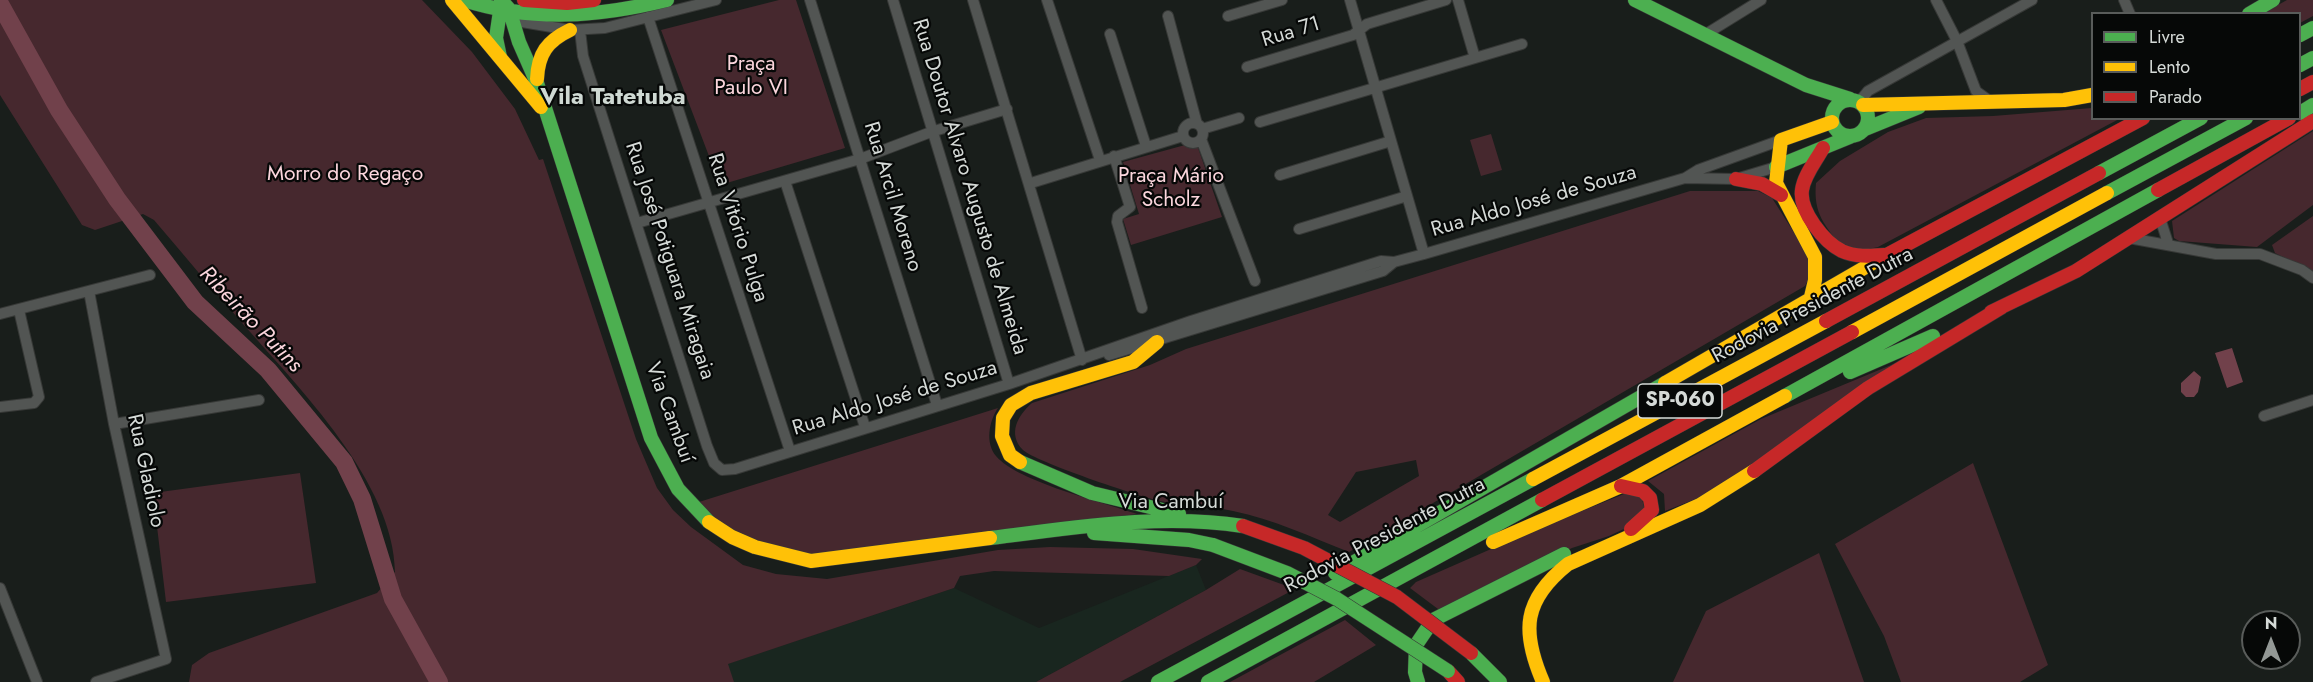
<!DOCTYPE html>
<meta charset="utf-8">
<style>
body{margin:0}
#map{position:relative;width:2313px;height:682px;overflow:hidden;background:#191e1b;font-family:Jost,sans-serif}
canvas{display:block}
.legend{position:absolute;left:2091px;top:12px;width:210px;height:108px;box-sizing:border-box;background:#060807;border:2px solid #595c5a;margin:0;padding:8px 10px;list-style:none;font-size:18px;color:#d5dad7}
.legend li{display:flex;align-items:center;gap:12px;height:30px}
.legend b{width:30px;border:2px solid #595c5a}
.north{position:absolute;left:2241px;top:610px;width:60px;height:60px;box-sizing:border-box;background:#060807;border:2px solid #595c5a;border-radius:50%;rotate:0deg;font-size:16px;font-weight:700;line-height:24px;text-align:center;color:#d5dad7}
.north::after{content:'';display:block;margin:auto;width:21px;height:27px;background:#939895;clip-path:polygon(50% 0,100% 100%,50% 72%,0 100%)}
</style>
<div id="map">
<canvas width="2313" height="682"></canvas>
<ul class="legend">
<li><b style="height:8px;background:#4caf50"></b>Livre</li>
<li><b style="height:8px;background:#ffc107"></b>Lento</li>
<li><b style="height:8px;background:#c62828"></b>Parado</li>
</ul>
<div class="north">N</div>
</div>
<script>
const g = document.querySelector('canvas').getContext('2d');
g.lineJoin = 'round';
function fill(path, color) {
  g.fillStyle = color;
  g.fill(path, 'evenodd');
}
function trace(path, color, width, dash) {
  g.strokeStyle = color;
  g.lineWidth = width;
  g.lineCap = dash ? 'butt' : 'round';
  g.setLineDash(dash || []);
  g.stroke(path);
}
function label(font, color, halo, rows, align = 'center') {
  g.font = font + ' Jost,sans-serif';
  g.lineWidth = 4.5;
  g.setLineDash([]);
  g.textBaseline = 'middle';
  g.strokeStyle = halo;
  g.fillStyle = color;
  for (const [text, x, y, turn = 0] of rows) {
    g.save();
    g.translate(x, y);
    g.rotate((+turn || 0) * Math.PI / 180);
    g.textAlign = isNaN(turn) ? turn : align;
    if (halo) g.strokeText(text, 0, 0);
    g.fillText(text, 0, 0);
    g.restore();
  }
}
fill(new Path2D(`
 M1196,565l10,25 -170,92h-302l-7,-18 227,-76 85,40z`), '#19261f');
fill(new Path2D(`
 M0,0h422l50,52 43,57 24,51 4,-1 93,280 21,49 16,22 18,17 52,38 33,9 51,5 171,-29 52,-3 83,2 69,10 -6,6 -27,11 -175,-5 -34,5 -6,12 -226,76 6,18h-545l3,-17 17,-12 168,-60 18,-21c-1,-89 -96,-184 -152,-248 -30,-34 -59,-69 -89,-104l-11,-6 -48,16 -13,-5 -82,-130z
 M779,0h17l49,148 -125,37 -59,-155z
 M2287,0h26v16l-13,7v-9h-38z
 M2092,108v10l27,1 -241,128 -18,4 -17,-2c-18,-24 -30,-35 -27,-66l24,-22 48,-29 38,-14 67,-2z
 M2313,131v74l-56,42 -78,-6 -5,-3 -2,-17z
 M1491,134l11,36 -21,6 -11,-36z
 M1196,142l26,75 -91,28 -8,-26 16,-5 -16,-52z
 M1690,191h68l14,7 35,55 3,23 -5,10 -456,266c-38,-15 -76,-33 -116,-41 -24,-5 -49,-5 -73,-10 -20,-4 -126,-40 -137,-51 -16,-16 -5,-35 9,-47l118,-38 36,-16zM1416,460l3,16 -79,46 -12,-7 28,-43z
 M2313,216v56l-38,-19 -3,-8z
 M1896,363l-164,122 -67,26 -1,-17 -16,-13 113,-62z
 M998,408c-9,13 -13,35 -2,48 22,26 107,46 141,58l-325,43 -31,-6 -61,-27 -21,-22z
 M1973,463l75,202 -28,17h-119l-17,-46 -49,-92z
 M300,473l16,110 -150,19 -13,-109z
 M1639,488l8,30 -38,18 -37,12 -130,64 -32,-24 6,-6 116,-51z
 M1819,553l45,129h-191l33,-71z
 M1240,569l55,20 -175,93h-84l170,-92z
 M1345,620l31,25 -62,37h-84z`), '#46282e');
fill(new Path2D(`
 M2232,348l11,34 -16,6 -12,-35z
 M2194,371l7,6 -3,15 -4,5h-8l-5,-5v-9z`), '#71414b');
trace(new Path2D(`
 M0,4l59,106 58,89 78,103 73,68 76,92 18,37 31,100 46,83`), '#71414b', 18);
const street = new Path2D(`
 M810,0l127,405
 M893,0l116,384
 M973,0l109,360
 M1047,0l53,160
 M1350,0l74,254
 M1458,0l17,58
 M1936,0l21,41 19,50 15,11
 M2124,0l6,14
 M1168,16l29,108
 M1228,16l54,-16
 M648,17l142,434
 M522,22l48,8 35,-2 111,-28
 M580,30l3,26 124,390 7,17 8,7 13,-1 274,-85 182,-63 190,-60 13,1 30,-8 261,-76
 M1110,34l36,112
 M1706,34l55,-34
 M1247,67l106,-32 14,-11 79,-24
 M1859,102l9,-11 164,-91
 M1260,122l262,-78
 M1183 133a10 10 0 1 1 20 0a10 10 0 1 1-20 0Z
 M1202,129l37,-11
 M1201,139l54,142
 M1114,156l16,51 -12,9 -1,6 25,86
 M1776,167l-40,12 -51,-1 13,-8 83,-30
 M1280,175l111,-34
 M785,181l80,246
 M1031,183l152,-47
 M2160,218l8,25
 M637,223l223,-64 71,-27 76,-23
 M1299,229l108,-33
 M2129,238l87,16h44l42,16 11,8
 M89,291l25,133 52,235 -70,23
 M0,314l150,-39
 M1109,355l274,-84 11,-9
 M0,407l34,-4 5,-6 -20,-87
 M2264,416l49,-16
 M114,424l145,-24
 M0,588l37,94`);
const fast = new Path2D(`
 M464,0c69,22 134,17 203,0
 M501,0l8,9 10,33 18,41 114,355 27,51 31,33
 M1635,0l171,85 44,14
 M500,11l-4,27 4,19
 M2249,14l24,-14
 M2300,35l13,-7
 M2300,65l13,-7
 M1832 118a18 18 0 1 1 36 0a18 18 0 1 1-36 0Z
 M2300,113l13,-8
 M1865,129l54,-22
 M1776,167l76,-31
 M2099,173l102,-55
 M2107,193l139,-75
 M1850,372l83,-36
 M1785,396l373,-206
 M1020,462l72,31 87,21
 M1094,533l95,7 24,5
 M990,538c84,-10 168,-25 253,-12
 M1335,573l330,-190
 M1471,653l29,29
 M1158,682l375,-203
 M1208,682l334,-182
 M1418,682l-3,-10 1,-27 17,-25 131,-66`);
const slow = new Path2D(`
 M452,0l89,107
 M537,79c1,-25 10,-38 33,-49
 M1863,105l201,-5 28,-5
 M1810,301l5,-21v-23l-39,-74 5,-43 51,-18
 M1852,332l255,-139
 M1665,383l218,-126
 M1020,462l-10,-7 -8,-19 1,-18 8,-13 20,-12 102,-31 24,-20
 M1533,479l293,-158
 M709,522l23,15 23,10 56,14 179,-23
 M1493,542l128,-56 164,-90
 M1543,682c-22,-51 -20,-82 25,-118l132,-59 54,-34`);
const jam = new Path2D(`
 M524,0l43,3 27,-3
 M2300,89l13,-7
 M1823,148c-7,13 -19,27 -21,42 -3,21 22,52 40,61 13,6 28,5 42,4
 M1736,179l26,5 19,11
 M2158,190l131,-72
 M1883,257l260,-139
 M1991,312l85,-41 237,-150
 M1826,321l273,-148
 M1754,471l114,-83 134,-81
 M1621,486l22,5 7,7 2,12 -21,19
 M1542,500l310,-168
 M1448,671l10,11`);
trace(street, '#373937', 12);
trace(fast, '#373937', 15);
trace(slow, '#373937', 15);
trace(jam, '#373937', 15);
trace(street, '#525553', 10);
trace(fast, '#4caf50', 14);
trace(slow, '#ffc107', 14);
trace(jam, '#c62828', 14);
const fastBridge = new Path2D(`
 M1213,545l74,28 50,26 111,72`);
const jamBridge = new Path2D(`
 M1243,526l61,22 93,49 74,56`);
trace(fastBridge, '#373937', 15, []);
trace(jamBridge, '#373937', 15, []);
trace(fastBridge, '#4caf50', 14);
trace(jamBridge, '#c62828', 14);
for (const [x, y, w] of [
 [1680,401,84]
]) {
  const box = new Path2D();
  box.roundRect(x - w / 2, y - 17, w, 34, 4.5);
  g.fillStyle = '#060807';
  g.fill(box);
  trace(box, '#d5dad7', 1.5);
}
label('bold 20px', '#d5dad7', null, [
 ["SP-060",1680,401]
]);
label('21px', '#d5dad7', '#060807', [
 ["Rua 71",1291,33,-17],
 ["Rua Doutor Alvaro Augusto de Almeida",969,187,73],
 ["Rua Arcil Moreno",892,197,73],
 ["Rua Aldo José de Souza",1534,202,-16],
 ["Rua Vitório Pulga",737,228,72],
 ["Rua José Potiguara Miragaia",669,261,72],
 ["Rodovia Presidente Dutra",1813,306,-28],
 ["Rua Aldo José de Souza",895,399,-17],
 ["Via Cambuí",669,413,70],
 ["Rua Gladiolo",145,471,78],
 ["Via Cambuí",1171,503],
 ["Rodovia Presidente Dutra",1385,536,-28]
]);
label('21px', '#fcd6dd', '#060807', [
 ["Praça",751,65],
 ["Paulo VI",751,89],
 ["Morro do Regaço",345,175],
 ["Praça Mário",1171,177],
 ["Scholz",1171,201]
]);
label('italic 22px', '#fbd6dd', '#060807', [
 ["Ribeirão Putins",250,320,46]
]);
label('bold 24px', '#cfd9d3', '#060807', [
 ["Vila Tatetuba",613,98]
]);
</script>
